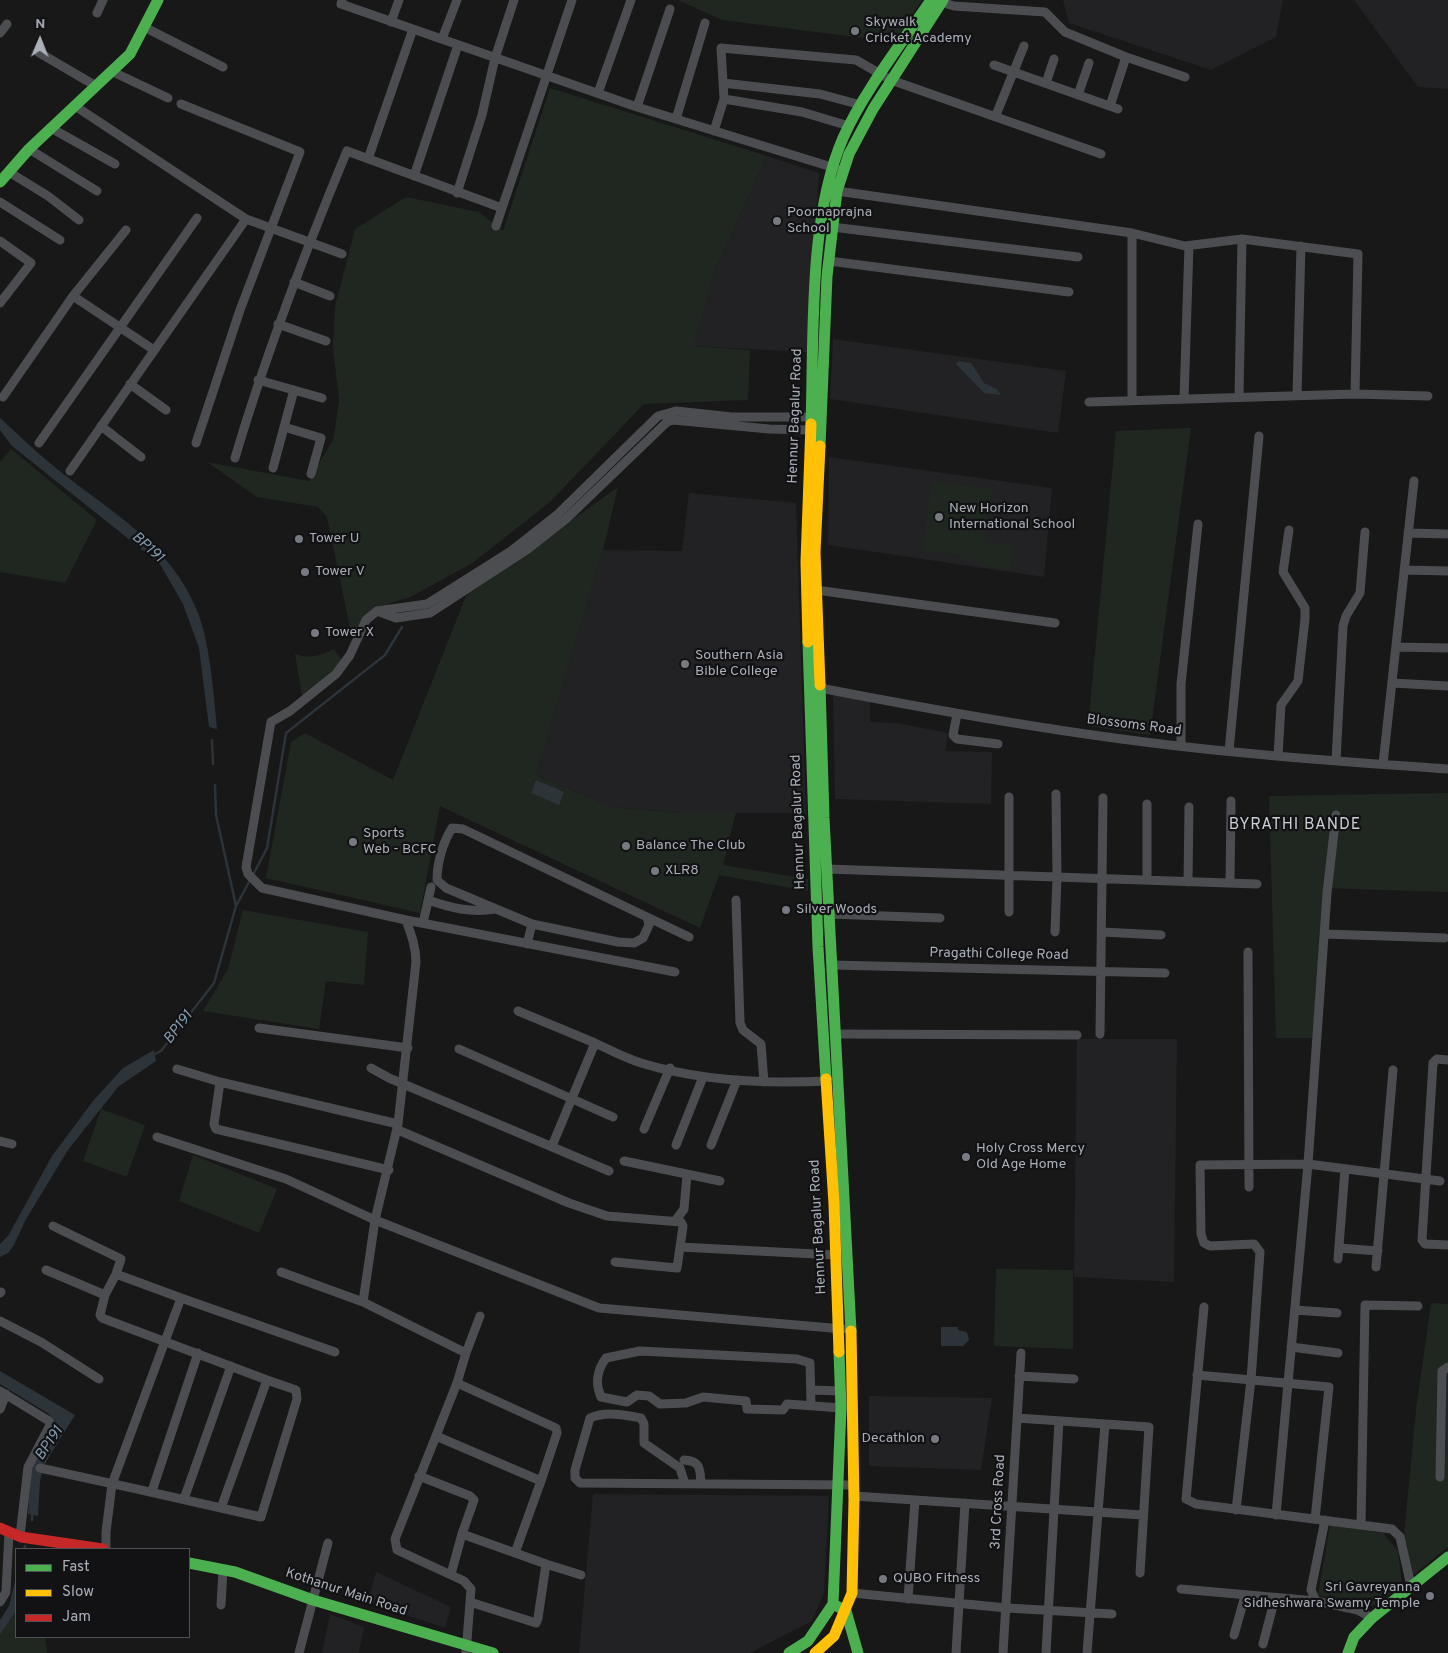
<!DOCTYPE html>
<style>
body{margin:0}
#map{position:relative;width:1448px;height:1653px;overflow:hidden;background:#181818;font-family:Overpass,sans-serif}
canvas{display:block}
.legend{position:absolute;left:15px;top:1548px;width:175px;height:90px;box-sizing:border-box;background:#121214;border:1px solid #4f5156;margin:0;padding:6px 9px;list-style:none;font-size:15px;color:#aaafb8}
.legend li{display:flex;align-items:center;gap:10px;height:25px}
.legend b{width:25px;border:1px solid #4f5156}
.north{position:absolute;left:15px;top:15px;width:50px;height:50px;-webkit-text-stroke:4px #121214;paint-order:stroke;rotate:1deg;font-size:14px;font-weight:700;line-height:20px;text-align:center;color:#aaafb8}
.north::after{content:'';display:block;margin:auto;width:18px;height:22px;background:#aaafb8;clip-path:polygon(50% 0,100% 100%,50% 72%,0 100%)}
</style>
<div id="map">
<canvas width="1448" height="1653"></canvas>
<ul class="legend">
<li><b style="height:6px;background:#4caf50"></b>Fast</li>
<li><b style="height:6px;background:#ffc107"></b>Slow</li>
<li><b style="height:6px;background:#c62828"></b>Jam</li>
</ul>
<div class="north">N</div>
</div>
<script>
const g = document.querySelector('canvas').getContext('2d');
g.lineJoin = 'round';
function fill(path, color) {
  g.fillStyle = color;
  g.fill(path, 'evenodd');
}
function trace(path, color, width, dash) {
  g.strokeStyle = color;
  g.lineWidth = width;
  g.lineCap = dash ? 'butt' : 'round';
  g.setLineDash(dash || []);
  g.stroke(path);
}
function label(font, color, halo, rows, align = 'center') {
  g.font = font + ' Overpass,sans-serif';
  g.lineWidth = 4.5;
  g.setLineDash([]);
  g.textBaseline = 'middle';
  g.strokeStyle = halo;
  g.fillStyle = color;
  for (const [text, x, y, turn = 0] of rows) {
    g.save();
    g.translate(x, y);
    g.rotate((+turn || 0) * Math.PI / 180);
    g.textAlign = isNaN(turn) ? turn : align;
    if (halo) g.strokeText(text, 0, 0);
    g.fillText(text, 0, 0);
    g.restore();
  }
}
fill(new Path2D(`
 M1063,0h220l-7,37 -65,33 -142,-47z
 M1354,0h94v89l-30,-2z
 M767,156l52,17 -12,179 -115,-6 23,-76z
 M833,339l233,32 -8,62 -228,-34z
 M829,457l223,31 -8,89 -216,-32z
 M689,493l107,10 10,310h-125l-69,-6 -76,-32 67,-225 79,1z
 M833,694l37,6v22l27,1 51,10 -3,18 47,1 -1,52 -156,-5z
 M1077,1039h100l-3,243 -100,-5z
 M869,1396l123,2 -11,72 -112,-4z
 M593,1494l236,2 -5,97 -12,28 -62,32h-171z
 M376,1572l75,35 -6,21 -77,-26z
 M330,1614l34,13 -5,26h-37z`), '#222224');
fill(new Path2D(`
 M678,0h244l-27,42 -173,-22z
 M550,88l217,68 -52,114 -22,76 57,4 -2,50 -104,4 -94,98 -79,62 -61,33 -37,12 -19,38 -27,-130 -9,-10 -61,-10 -50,-35 102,19 25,-43 5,-38 -6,-53 2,-40 20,-78 51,-32 73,15 24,19z
 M1191,428l-41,307 -62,-9 28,-295z
 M11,449l86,71 -32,63 -65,-11v-110z
 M932,481l60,8 -7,53 28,4 -3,24 -28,-4v-4l-21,-3v-4l-38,-5z
 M618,487l-15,63 -67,225 76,32 68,6 56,-1 -13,53 85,14v12l-89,-16 -19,53 -260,-122 -20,107 -154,-35 25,-136 14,-9 88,47 73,-184z
 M334,649l10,14 -41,38 -8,-47c16,5 25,2 39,-5z
 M1448,793v99l-125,-4 -10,150h-37l-7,-242z
 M243,910l125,22 -4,53 -38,-4 -7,48 -116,-18 25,-42z
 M101,1109l44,16 -18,52 -44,-16z
 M193,1155l84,34 -18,44 -80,-32z
 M996,1269l77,1v79l-79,-3z
 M1431,1303l17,1v243l-37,30 -7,-42 12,-125z
 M1330,1525l53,8 15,18 4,34 -29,21 -55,-11z
 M16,1611v26h29l2,16h-47v-18z`), '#202721');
fill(new Path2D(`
 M958,361l13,2 13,20 13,6 4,6 -17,-2 -28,-29z
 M0,418c19,17 37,35 57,51 55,44 114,75 141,144 12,30 16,84 19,116l-8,-2 -10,-79 -16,-44 -23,-40 -148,-118 -12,-16z
 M536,780l28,12 -5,13 -28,-12z
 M154,1050l2,11 -38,26 -50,63 -43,71 -11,24 -6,8 -8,4v-13l8,-8 44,-80 41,-55 30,-33z
 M941,1327h17v3l9,2 2,8 -6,6h-22z
 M0,1371l75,44 -31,50 -4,16 -2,35 -10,-2 3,-44 24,-46 -6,-10 -49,-30z
 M16,1577v34l-16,24v-15l9,-14z`), '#2c3339');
trace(new Path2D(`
 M212,740l1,24
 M253,875l14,-27 19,-115 99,-78 17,-28
 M236,906l14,-26
 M153,1055l8,-4 53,-68 22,-77 -20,-91 -1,-30
 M32,1520v-7
 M24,1549l1,-3`), '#2c3339', 2.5);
trace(new Path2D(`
 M342,0l-1,4 296,103 201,62
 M937,1l17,5 91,6 20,20 61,25 59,20
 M97,13l6,-13
 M391,22l8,-22
 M144,27l79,40
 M0,33l7,-9
 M442,39l15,-39
 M38,52l58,34
 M994,65l124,44
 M111,71l57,27
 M723,83l97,11 41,11
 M1046,83l8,-24
 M598,93l33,-93
 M1078,95l11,-32
 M724,99l78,13 47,14
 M181,104l119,48 -60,158 -44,133
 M75,106l171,113 96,35
 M1110,106l16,-49
 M637,107l33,-98
 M996,115l28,-69
 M676,119l29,-96
 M51,128l64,36
 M714,131l10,-32 -3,-51 135,12 35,20 210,74
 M29,149l68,42
 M368,159l45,-130
 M9,172l39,24 31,24
 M414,176l44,-131
 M837,191l295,42 53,13 57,-7 116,15 -3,140
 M457,193l25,-78 13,-57 19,-58
 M0,202l60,38
 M496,226l76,-226
 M832,227l246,30
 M1132,233v167
 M0,241l31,22 -31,40
 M829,261l240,31
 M294,282l36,14
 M73,296l81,54
 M278,324l48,17
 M258,380l64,18
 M130,384l36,26
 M1297,395l4,-149
 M3,397l70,-101 53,-66
 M1239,397l3,-158
 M1184,399l5,-153
 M1089,402l266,-8 73,2
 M101,426l40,31
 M284,427l37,11 -10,36
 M39,443l158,-225
 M235,458c31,-105 70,-206 112,-307l155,57
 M273,468l21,-78
 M70,471l176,-252
 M1408,533l40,1
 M1404,570l44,1
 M816,590l239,33
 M377,611l19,7 34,-5 98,-64 38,-30 101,-97 6,-2 96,9 40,1
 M1396,647l52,1
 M1392,683l56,3
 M820,688c140,27 282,52 425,65 67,7 135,11 203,16
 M957,714l-4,21 4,4 41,5
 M1181,746v-62l17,-160
 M1229,751l30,-315
 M1278,756l3,-51 17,-24 7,-62v-11l-22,-36 6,-42
 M1336,761l7,-135 3,-10 14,-23 5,-61
 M1383,764l31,-283
 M1147,804v76
 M452,828l11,1 184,88 2,8 -6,13 -9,5 -16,-1 -86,-18 -86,-36 -9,-8c0,-17 6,-38 15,-52z
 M827,869l430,15
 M1188,882l1,-75
 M1230,883l1,-82
 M428,900c23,8 43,13 67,9
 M736,900l4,123 3,7 18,14 3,38
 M1009,912v-115
 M829,914l111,4
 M647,917l42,20
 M406,920l269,52
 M423,923l8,-36
 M1055,932l2,-55 -1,-83
 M1102,932l59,3
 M1324,934l121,4
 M527,944l5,-20
 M1248,952l1,235
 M832,965l333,8
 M518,1011l77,32 -43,103
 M259,1028l149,20
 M835,1034l242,1
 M1100,1034l3,-236
 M595,1043c15,7 30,15 46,20 59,18 123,21 185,18
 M459,1049l154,68
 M1448,1060l-11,-1 -4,4 -11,177 3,4 23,1
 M371,1068l18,10 220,93
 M177,1069l43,13 178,42 18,-162c0,-15 -5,-28 -10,-42l-144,-32 -14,-14 -2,-7 25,-145 19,-11 46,-37 14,-19 16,-35 11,-9 50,-7 84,-53 47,-37 100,-98 18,-5 56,6h78
 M220,1082l-6,42 2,5 173,41
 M644,1129l26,-61
 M398,1130l171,73 38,13 74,6 2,4 -3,21 155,8
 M157,1137l129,42 89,41 23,-96
 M0,1141l12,3
 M676,1145l27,-68
 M711,1145l26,-65
 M624,1161l96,20
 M676,1220l8,-11 3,-34
 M53,1226l68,33 -5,15 -11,21 -5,20 2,3 165,62
 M1339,1248l39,3
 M1338,1259l7,-90
 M615,1262l62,6 3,-21
 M1376,1267l17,-197
 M46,1270l59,25
 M281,1272l82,30 103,51 -9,30 -62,156 2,11 67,31 7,8 -5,64
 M116,1274l65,24
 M0,1293l1,-1
 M363,1302l12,-82 224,88 244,21
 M1204,1307l-18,192 10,5 196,25 8,8 11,49
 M1295,1310l42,3
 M0,1321l41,21 58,37
 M1291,1347l47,6
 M466,1353l14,-37
 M1197,1375l132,12 -14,132
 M1019,1376l55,3
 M457,1383l99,45 1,5 -16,48
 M811,1390l30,1
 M0,1391l49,30 1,4 -22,42 -8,69
 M811,1404l-1,-41 -13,-4 -157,-8 -34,7c-9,12 -11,26 -5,39l26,5 10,-7 12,1 11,8 26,-1 17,-6 43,4 1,8 36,1 4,-6 54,4
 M0,1409l6,-15
 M1017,1418l132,9 -9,146
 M436,1436l105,45 -26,72
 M684,1460c17,1 16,9 17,24
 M40,1468c74,16 147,32 221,49l36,-118 -1,-9 -29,-10 -46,128
 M419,1476l51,20 4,4 -12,34
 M1440,1477l2,-106 6,-4
 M685,1484l-5,-16 -36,-25v-19l-3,-6c-16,-3 -35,-7 -51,0l-15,52v8l5,5 273,2
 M152,1491l46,-138
 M854,1496l61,4
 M184,1499l47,-133
 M1236,1510l15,-130 9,-128 -6,-8 -44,2 -6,-3 -3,-9 -1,-69 108,-1 132,17
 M1276,1515l32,-351 19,-271 9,-78
 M1325,1520l-14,70 5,11 42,9 14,8
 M1361,1525l4,-220 53,1
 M106,1549v-17l6,-48 69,-186 154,54
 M451,1574l11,-40 84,30
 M1181,1589l135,12
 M852,1593l155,15 105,6
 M908,1599l7,-99 227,15
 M0,1602l6,-10 3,-60
 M470,1602l66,21 2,-5 8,-54 35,11
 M221,1605l2,-35
 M1234,1635l11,-39
 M1263,1644l12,-46
 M299,1653l29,-110
 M956,1653l9,-150
 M1003,1653l18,-300
 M1046,1653l13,-232
 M1087,1653l18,-229`), '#4c4d51', 9);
trace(new Path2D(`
 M0,182l29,-33 101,-95 28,-54
 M811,424c3,-88 -3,-205 32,-286 21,-47 59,-95 88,-138
 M820,446l7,-170 10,-85 12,-37 24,-45 70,-109
 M808,642l10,305 8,132
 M820,685l4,133 27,513
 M189,1563l46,9 78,28 180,53
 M833,1604l13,7 12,42
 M789,1653l19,-12 25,-37 8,-196 -2,-56
 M1348,1653l6,-16 18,-19 76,-61`), '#4caf50', 11);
trace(new Path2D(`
 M808,642l-2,-80 5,-138
 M820,685l-5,-133 5,-106
 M826,1079l8,125 5,148
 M815,1653l19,-17 18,-43 2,-93 -3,-169`), '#ffc107', 11);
trace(new Path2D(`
 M0,1528l21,9 82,12`), '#c62828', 11);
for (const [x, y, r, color] of [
 [855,31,5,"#777a80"],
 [777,221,5,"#777a80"],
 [939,517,5,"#777a80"],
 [299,539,5,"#777a80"],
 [305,572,5,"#777a80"],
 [315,633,5,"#777a80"],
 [685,664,5,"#777a80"],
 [353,842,5,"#777a80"],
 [626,846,5,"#777a80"],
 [655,871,5,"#777a80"],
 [786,910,5,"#777a80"],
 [966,1157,5,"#777a80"],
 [935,1439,5,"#777a80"],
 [883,1579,5,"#777a80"],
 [1430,1596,5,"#777a80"]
]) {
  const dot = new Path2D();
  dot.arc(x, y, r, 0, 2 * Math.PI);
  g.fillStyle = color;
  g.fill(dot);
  trace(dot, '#121214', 2);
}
label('14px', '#aaafb8', '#121214', [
 ["Skywalk",865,23],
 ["Cricket Academy",865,39],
 ["Poornaprajna",787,213],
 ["School",787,229],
 ["New Horizon",949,509],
 ["International School",949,525],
 ["Tower U",309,539],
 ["Tower V",315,572],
 ["Tower X",325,633],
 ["Southern Asia",695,656],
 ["Bible College",695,672],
 ["Sports",363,834],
 ["Web - BCFC",363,850],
 ["Balance The Club",636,846],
 ["XLR8",665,871],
 ["Silver Woods",796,910],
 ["Holy Cross Mercy",976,1149],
 ["Old Age Home",976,1165],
 ["Decathlon",925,1439,"right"],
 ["QUBO Fitness",893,1579],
 ["Sri Gavreyanna",1420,1588,"right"],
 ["Sidheshwara Swamy Temple",1420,1604,"right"]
], 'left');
label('14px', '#aaafb8', '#121214', [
 ["Hennur Bagalur Road",796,416,-88],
 ["Blossoms Road",1134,726,7],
 ["Hennur Bagalur Road",799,822,-92],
 ["Pragathi College Road",999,955,1],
 ["Hennur Bagalur Road",819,1227,-93],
 ["3rd Cross Road",999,1502,-87],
 ["Kothanur Main Road",346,1593,18]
]);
label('italic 15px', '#849cb0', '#121214', [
 ["BP191",147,548,42],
 ["BP191",179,1028,-52],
 ["BP191",50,1444,-56]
]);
g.letterSpacing = '1px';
label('16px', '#cbced4', '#121214', [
 ["BYRATHI BANDE",1295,826]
]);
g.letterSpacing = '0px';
</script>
